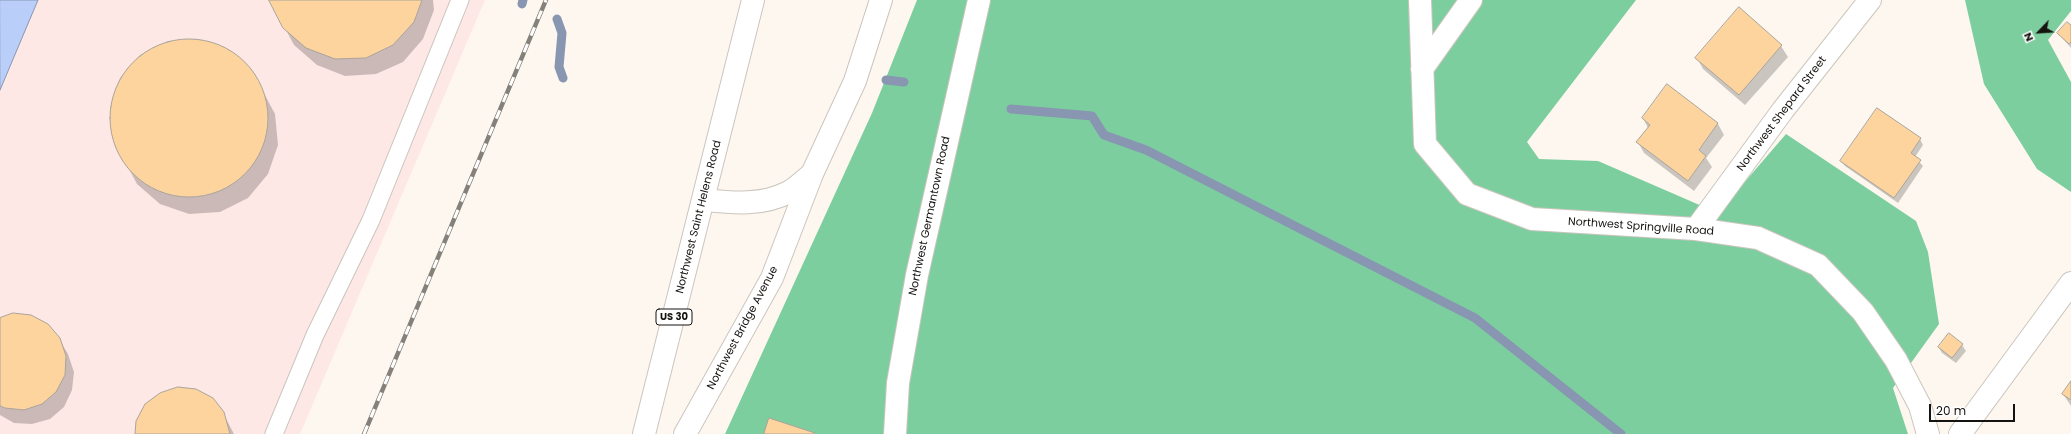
<!DOCTYPE html>
<style>
body{margin:0}
#map{position:relative;width:2071px;height:434px;overflow:hidden;background:#fef7ef;font-family:Poppins,sans-serif}
canvas{display:block}
.north{position:absolute;left:2019px;top:12px;width:40px;height:40px;-webkit-text-stroke:3px #fff;paint-order:stroke;rotate:245deg;font-size:11px;font-weight:700;line-height:16px;text-align:center;color:#151310}
.north::after{content:'';display:block;margin:auto;width:14px;height:18px;background:#151310;clip-path:polygon(50% 0,100% 100%,50% 72%,0 100%)}
.scale{position:absolute;left:1929px;top:404px;width:86px;height:18px;box-sizing:border-box;border:2px solid #151310;border-top:0;padding-left:5px;font-size:12px;line-height:14px;white-space:nowrap;color:#151310;-webkit-text-stroke:3px #fff;paint-order:stroke}
</style>
<div id="map">
<canvas width="2071" height="434"></canvas>
<div class="north">N</div>
<div class="scale">20 m</div>
</div>
<script>
const g = document.querySelector('canvas').getContext('2d');
g.lineJoin = 'round';
function fill(path, color) {
  g.fillStyle = color;
  g.fill(path, 'evenodd');
}
function trace(path, color, width, dash) {
  g.strokeStyle = color;
  g.lineWidth = width;
  g.lineCap = dash ? 'butt' : 'round';
  g.setLineDash(dash || []);
  g.stroke(path);
}
function label(font, color, halo, rows, align = 'center') {
  g.font = font + ' Poppins,sans-serif';
  g.lineWidth = 3;
  g.setLineDash([]);
  g.textBaseline = 'middle';
  g.strokeStyle = halo;
  g.fillStyle = color;
  for (const [text, x, y, turn = 0] of rows) {
    g.save();
    g.translate(x, y);
    g.rotate((+turn || 0) * Math.PI / 180);
    g.textAlign = isNaN(turn) ? turn : align;
    if (halo) g.strokeText(text, 0, 0);
    g.fillText(text, 0, 0);
    g.restore();
  }
}
fill(new Path2D(`
 M38,0h447l-185,434h-300v-344z`), '#fee8e6');
fill(new Path2D(`
 M917,0h719l-109,142 12,17 59,2 120,52 68,-79 130,87 12,31 11,72 -46,64 15,46h-1183l147,-321z
 M1965,0h106v11l-23,29 23,42v110l-34,-23 -53,-85z`), '#7dce9f');
const water = new Path2D(`
 M0,0h38l-38,90z`);
fill(water, '#b9cef8');
trace(water, '#8896b2', 1);
fill(new Path2D(`
 M270,0h163l1,10 -11,29 -20,23 -27,12 -31,2 -28,-11 -23,-20z
 M2071,27v21l-13,-15z
 M198,39l30,10 23,20 24,45 3,31 -10,29 -20,24 -28,14 -31,2 -29,-10 -23,-20 -24,-45 -3,-31 10,-30 20,-23 28,-14z
 M1781,46l7,11 -43,48 -42,-36 -6,-11z
 M1667,86l51,38 6,11 -18,23 6,9 -18,24 -50,-38 -6,-11 10,-14 -5,-10z
 M1920,139l3,6 -8,12 8,9 -25,37 -53,-37 -4,-5z
 M0,319l59,20 9,15 6,18 -2,18 -8,17 -14,12 -18,5 -18,-1 -14,-8z
 M1949,335l13,10 4,6 -10,12 -14,-10 -3,-5z
 M2071,382v24l-8,-12z
 M223,413l11,21h-98z`), '#0003');
trace(new Path2D(`
 M522,4l1,-4
 M557,19l5,14 -3,34 4,11
 M886,80l18,2
 M1011,109l81,7 12,19 42,15 329,168 146,116`), '#8896b2', 9);
const building = new Path2D(`
 M269,0h153l-8,22 -21,23 -27,13 -31,1 -29,-11 -23,-20z
 M1739,7l43,38 -43,50 -44,-37z
 M2067,22l4,3v17l-2,2 -12,-11z
 M110 118a79 79 0 1 1 158 0a79 79 0 1 1-158 0Z
 M1667,84l51,39 -19,27 7,6 -18,25 -52,-39 14,-17 -8,-7z
 M1877,108l44,30 -10,15 10,7 -27,38 -54,-37z
 M13,313l18,2 17,9 12,14 6,18 -1,19 -9,17 -14,12 -18,6 -19,-2 -5,-2v-88z
 M1949,333l14,11 -11,14 -14,-11z
 M2071,381v19l-9,-6z
 M178,387l18,2 17,9 11,14 6,22h-95l1,-13 9,-17 15,-11z
 M769,418l46,15v1h-51z`);
fill(building, '#fdd49d');
trace(building, '#aaa49c', 1);
const service = new Path2D(`
 M274,434l41,-99 56,-115 89,-220`);
const minor = new Path2D(`
 M1420,0l5,144 42,50 65,25 164,10 62,9 60,27 45,47 33,48 24,46 8,28
 M1422,69l49,-69
 M1696,229l87,-119 87,-110
 M1960,434l111,-151`);
const secondary = new Path2D(`
 M895,434l3,-51 19,-108 62,-275`);
const primary = new Path2D(`
 M704,200c30,3 58,6 85,-8 8,-4 15,-12 22,-17
 M685,434l87,-156 40,-104 43,-93 26,-81`);
const trunk = new Path2D(`
 M644,434l109,-434`);
trace(service, '#cbc5bd', 19);
trace(minor, '#cbc5bd', 24);
trace(secondary, '#cbc5bd', 24);
trace(primary, '#cbc5bd', 24);
trace(trunk, '#cbc5bd', 24);
trace(service, '#fff', 17);
trace(minor, '#fff', 22);
trace(secondary, '#fff', 22);
trace(primary, '#fff', 22);
trace(trunk, '#fff', 22);
const rail = new Path2D(`
 M364,434l182,-434`);
trace(rail, '#84807a', 4.5);
trace(rail, '#fff', 3, [9]);
for (const [x, y, w] of [
 [674,317,36]
]) {
  const box = new Path2D();
  box.roundRect(x - w / 2, y - 8, w, 16, 3);
  g.fillStyle = '#fff';
  g.fill(box);
  trace(box, '#151310', 1);
}
label('bold 10px', '#151310', null, [
 ["US 30",674,317]
]);
label('11px', '#151310', '#fff', [
 ["Northwest Shepard Street",1782,114,-53],
 ["Northwest Germantown Road",930,216,-78],
 ["Northwest Saint Helens Road",699,217,-76],
 ["Northwest Springville Road",1641,227,4],
 ["Northwest Bridge Avenue",743,328,-62]
]);
</script>
